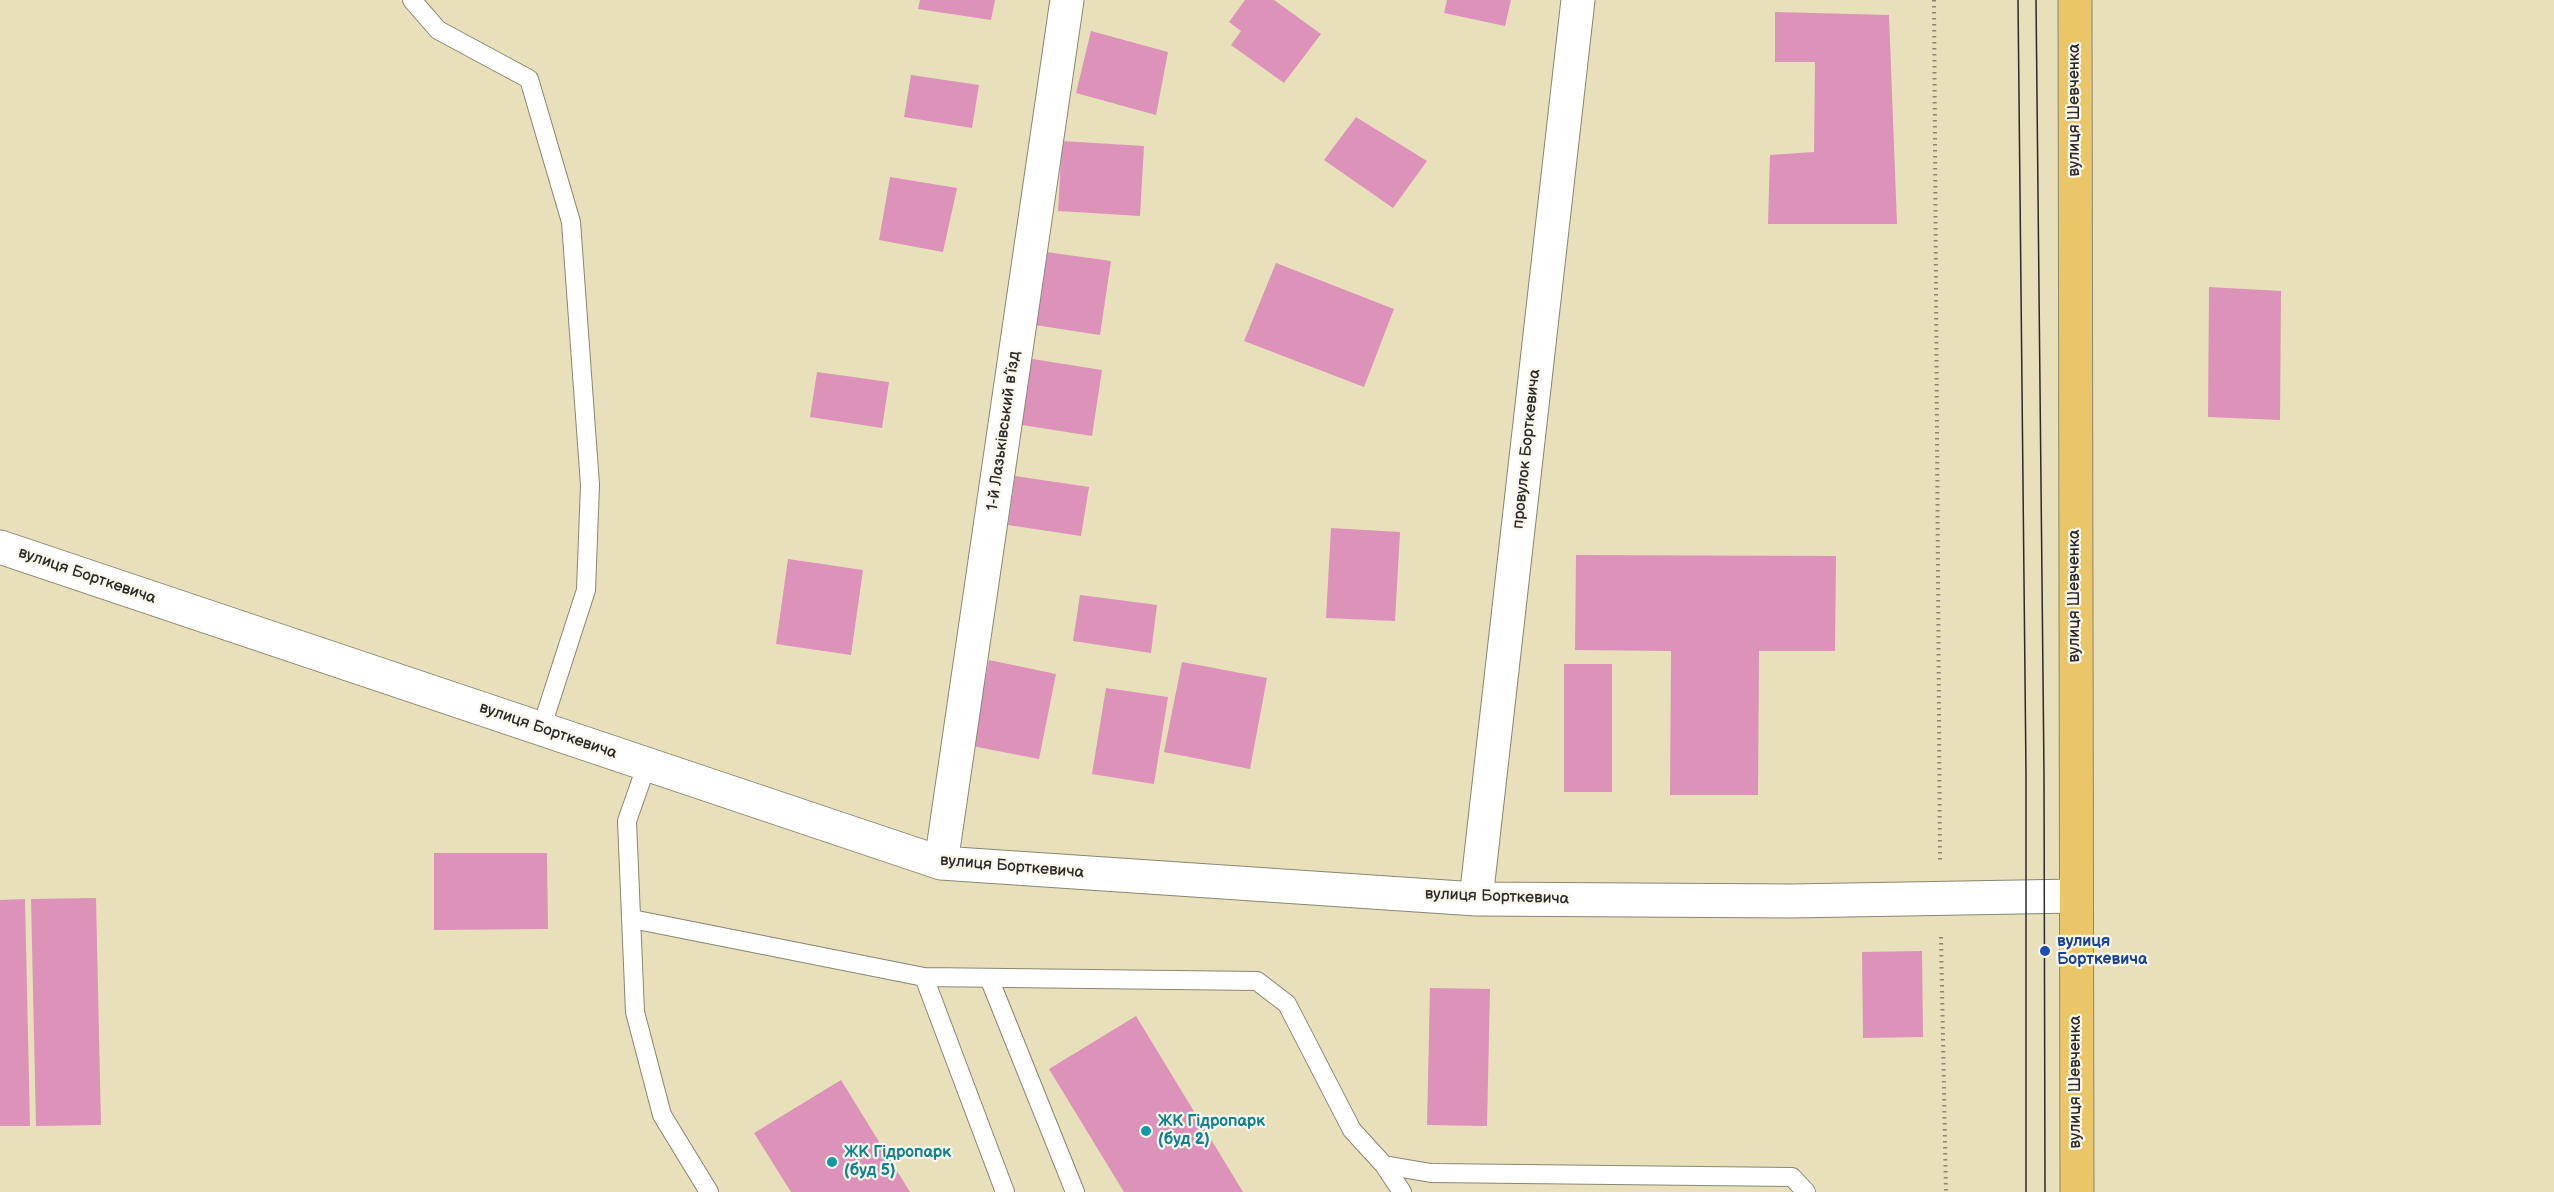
<!DOCTYPE html>
<meta charset="utf-8">
<style>
body{margin:0}
canvas{display:block;background:#e7e0bb}
</style>
<canvas width="2554" height="1192"></canvas>
<script>
const g = document.querySelector('canvas').getContext('2d');
g.lineJoin = 'round';
function fill(path, color) {
  g.fillStyle = color;
  g.fill(path, 'evenodd');
}
function trace(path, color, width, dash) {
  g.strokeStyle = color;
  g.lineWidth = width;
  g.lineCap = dash ? 'butt' : 'round';
  g.setLineDash(dash || []);
  g.stroke(path);
}
function label(font, color, halo, rows, align = 'center') {
  g.font = font + ' "Balsamiq Sans",sans-serif';
  g.lineWidth = 4.5;
  g.setLineDash([]);
  g.textBaseline = 'middle';
  g.strokeStyle = halo;
  g.fillStyle = color;
  for (const [text, x, y, turn = 0] of rows) {
    g.save();
    g.translate(x, y);
    g.rotate((+turn || 0) * Math.PI / 180);
    g.textAlign = isNaN(turn) ? turn : align;
    if (halo) g.strokeText(text, 0, 0);
    g.fillText(text, 0, 0);
    g.restore();
  }
}
fill(new Path2D(`
 M920,0h75l-4,20 -73,-11z
 M1245,0h29l47,34 -37,49 -53,-38 10,-14 -12,-9z
 M1447,0h64l-6,26 -61,-13z
 M1775,12l114,3 8,209h-129l2,-69 44,-3 1,-90h-40z
 M1091,31l77,21 -12,63 -80,-22z
 M911,75l68,10 -7,43 -68,-11z
 M1356,117l71,44 -34,47 -69,-48z
 M1062,141l82,5 -4,70 -82,-5z
 M890,177l67,11 -14,64 -64,-12z
 M1039,251l72,10 -11,74 -72,-11z
 M1276,263l118,46 -30,78 -120,-46z
 M2209,287l72,4 -1,129 -72,-3z
 M1026,358l76,12 -10,66 -76,-12z
 M817,372l72,10 -7,46 -72,-11z
 M1015,476l74,11 -8,49 -73,-11z
 M1331,528l69,4 -5,89 -69,-3z
 M1576,555l260,1 -1,95h-76l-1,144h-88l1,-144 -96,-1z
 M788,559l75,11 -12,85 -75,-11z
 M1080,595l77,10 -6,48 -78,-12z
 M989,660l67,14 -17,85 -67,-13z
 M1182,662l85,16 -17,91 -86,-17z
 M1564,664h48v128h-48z
 M1106,688l62,9 -14,87 -62,-10z
 M434,853h113l1,76 -114,1z
 M96,898l5,227 -65,1 -5,-227z
 M25,899l5,227h-30v-226z
 M1922,951l1,86 -60,1 -1,-86z
 M1430,988l60,1 -3,137 -60,-1z
 M1136,1016l107,176h-119l-75,-123z
 M841,1080l69,112h-119l-37,-59z`), '#dd92ba');
const lane = new Path2D(`
 M412,0l26,30 91,49 42,143 19,263 -4,105 -45,139
 M647,764l-20,57 8,191 27,103 47,77
 M632,919l292,58
 M989,978l86,214
 M1384,1165l47,8 361,4 14,15
 M1005,1192l-81,-215 333,4 30,23 65,126 32,35 18,27`);
const street = new Path2D(`
 M0,547l941,316 535,36 316,2 283,-5
 M941,863l126,-863
 M1476,899l102,-899`);
const primary = new Path2D(`
 M2075,0l2,1192`);
trace(lane, '#898673', 20);
trace(street, '#898673', 35);
trace(primary, '#898673', 35);
trace(new Path2D(`
 M1934,0l6,860
 M1941,937l5,255`), '#898673', 4, [1.5, 4.5]);
trace(lane, '#fff', 18);
trace(street, '#fff', 33);
trace(primary, '#ebc669', 33);
trace(new Path2D(`
 M2018,0l8,774v418
 M2036,0l8,774 1,418`), '#2b2b2b', 1.5);
for (const [x, y, r, color] of [
 [2045,951,6,"#1a4fb4"],
 [1146,1131,6,"#0f9aa8"],
 [832,1162,6,"#0f9aa8"]
]) {
  const dot = new Path2D();
  dot.arc(x, y, r, 0, 2 * Math.PI);
  g.fillStyle = color;
  g.fill(dot);
  trace(dot, '#fbf7ec', 2);
}
label('16px', '#2b2b2b', '#fbf7ec', [
 ["вулиця Шевченка",2075,110,-90],
 ["1-й Лазьківський в’їзд",1004,431,-82],
 ["провулок Борткевича",1527,449,-84],
 ["вулиця Борткевича",87,576,19],
 ["вулиця Шевченка",2075,596,-90],
 ["вулиця Борткевича",548,731,19],
 ["вулиця Борткевича",1012,867,5],
 ["вулиця Борткевича",1497,897,2],
 ["вулиця Шевченка",2076,1082,-90]
]);
label('bold 16px', '#164399', '#fbf7ec', [
 ["вулиця",2057,942],
 ["Борткевича",2057,960]
], 'left');
label('bold 16px', '#0d838f', '#fbf7ec', [
 ["ЖК Гідропарк",1158,1122],
 ["(буд 2)",1158,1140],
 ["ЖК Гідропарк",844,1153],
 ["(буд 5)",844,1171]
], 'left');
</script>
